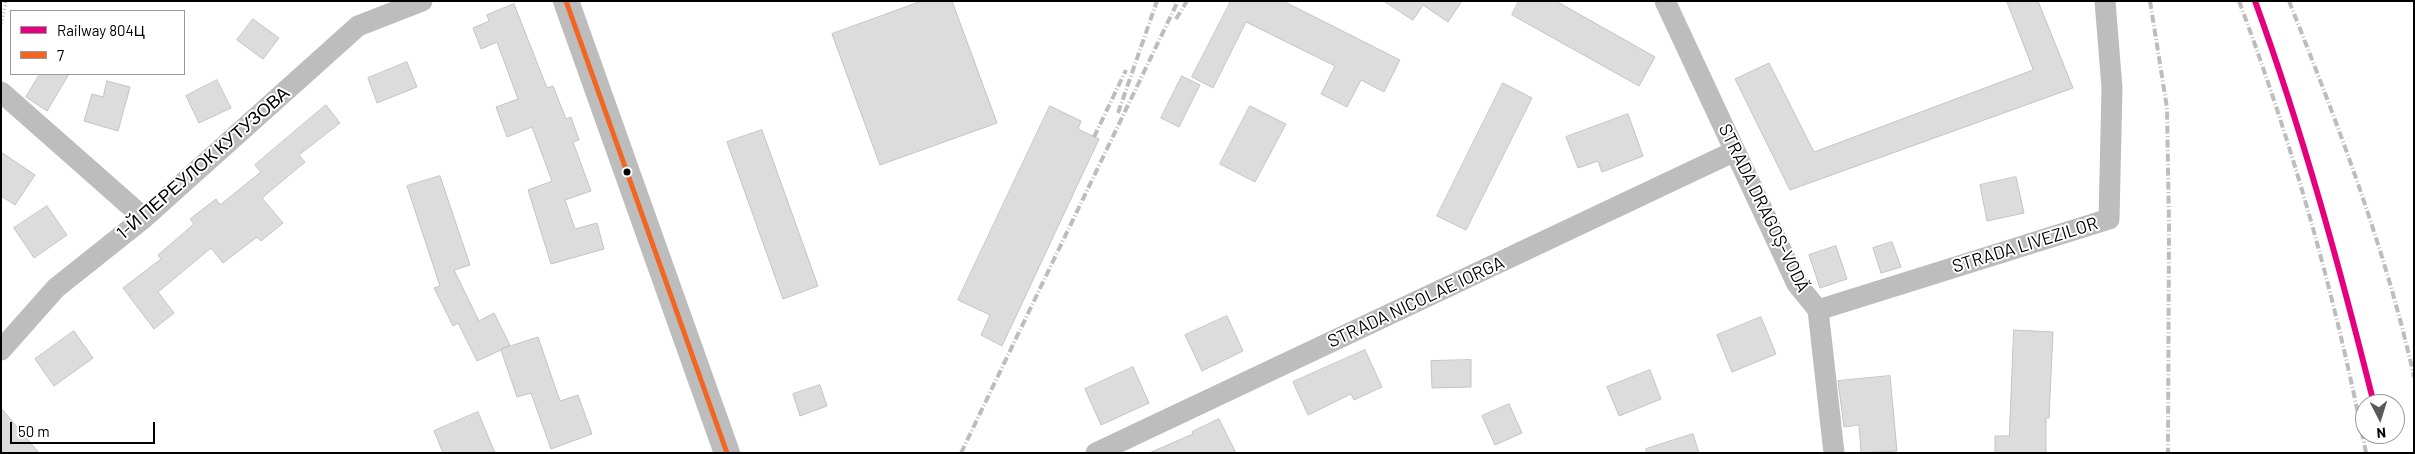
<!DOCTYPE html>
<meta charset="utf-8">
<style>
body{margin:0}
#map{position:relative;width:2415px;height:454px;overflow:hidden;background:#fff;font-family:Barlow,sans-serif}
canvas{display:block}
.frame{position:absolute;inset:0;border:2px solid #000;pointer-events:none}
.legend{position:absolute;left:10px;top:10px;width:175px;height:65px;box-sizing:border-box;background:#fff;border:1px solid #999;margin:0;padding:6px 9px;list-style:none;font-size:15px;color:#000}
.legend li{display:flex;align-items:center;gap:10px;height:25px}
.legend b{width:25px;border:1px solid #999}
.north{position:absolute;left:2355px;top:394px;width:50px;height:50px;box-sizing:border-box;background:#fff;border:1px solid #999;border-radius:50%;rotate:175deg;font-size:14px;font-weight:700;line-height:20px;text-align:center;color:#000}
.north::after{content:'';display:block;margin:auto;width:18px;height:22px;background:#595959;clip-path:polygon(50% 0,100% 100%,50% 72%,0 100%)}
.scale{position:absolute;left:10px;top:422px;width:145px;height:22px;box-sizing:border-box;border:2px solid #000;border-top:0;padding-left:6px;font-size:15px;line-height:18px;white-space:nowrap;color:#000;-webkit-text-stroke:4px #fff;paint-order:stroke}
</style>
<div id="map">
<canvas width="2415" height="454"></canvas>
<div class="frame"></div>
<ul class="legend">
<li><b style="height:6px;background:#e5007d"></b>Railway 804Ц</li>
<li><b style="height:6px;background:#f26522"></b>7</li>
</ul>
<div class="north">N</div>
<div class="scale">50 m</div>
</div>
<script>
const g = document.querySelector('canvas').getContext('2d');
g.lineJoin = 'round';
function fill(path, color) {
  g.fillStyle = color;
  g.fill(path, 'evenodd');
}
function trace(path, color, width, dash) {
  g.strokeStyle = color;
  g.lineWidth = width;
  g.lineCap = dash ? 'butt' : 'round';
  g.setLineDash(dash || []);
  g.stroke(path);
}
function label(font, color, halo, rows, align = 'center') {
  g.font = font + ' Barlow,sans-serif';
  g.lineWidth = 4;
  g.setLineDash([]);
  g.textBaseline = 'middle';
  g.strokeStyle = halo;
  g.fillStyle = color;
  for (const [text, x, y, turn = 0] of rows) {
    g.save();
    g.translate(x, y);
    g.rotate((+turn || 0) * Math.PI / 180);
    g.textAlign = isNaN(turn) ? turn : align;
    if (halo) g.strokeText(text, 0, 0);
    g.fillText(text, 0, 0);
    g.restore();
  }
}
const building = new Path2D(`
 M922,1h30l45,122 -117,42 -48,-131z
 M1231,1h52l117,59 -16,32 -23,-12 -14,27 -26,-13 14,-28 -89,-44 -33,66 -21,-11z
 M1384,1h78l-14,21 -25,-17 -10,15z
 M1519,1h37l99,56 -16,29 -127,-71z
 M2007,1h31l35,87 -283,102 -55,-111 34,-16 45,89 219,-82z
 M514,4l33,84 6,-2 13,33 5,-2 8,23 -6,2 18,49 -26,9 10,29 22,-6 7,26 -53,15 -23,-74 24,-9 -20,-54 -25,10 -11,-30 22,-8 -21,-57 -16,7 -8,-21 16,-7 -2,-6z
 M253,19l26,19 -16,21 -26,-19z
 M407,62l10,25 -40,16 -9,-25z
 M40,74h29l-22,37 -21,-14z
 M1182,76l18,9 -21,42 -18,-9z
 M217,80l14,28 -32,15 -13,-27z
 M107,81l23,6 -12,44 -34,-10 8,-27 11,3z
 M1503,83l29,15 -66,132 -29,-14z
 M326,105l14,18 -41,32 6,7 -43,36 21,25 -22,18 -4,-4 -34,26 -12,-15 -53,44 16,21 -20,16 -31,-41 38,-29 -3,-4 36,-31 -4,-5 26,-20 4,6 41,-33 -6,-7z
 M1050,106l31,15 -3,8 21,10 -97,207 -21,-11 9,-20 -32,-15z
 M1250,106l36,18 -31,58 -35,-18z
 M1628,114l15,42 -41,16 -4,-11 -20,7 -12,-31z
 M762,130l56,156 -35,13 -56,-157z
 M1,152l34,23 -20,30 -14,-9z
 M440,176l30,89 -16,5 25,51 15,-8 16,32 -9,4 37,-12 22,64 18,-6 14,39 -41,15 -20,-56 -14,4 -16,-47 -24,11 -19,-38 -5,3 -19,-38 6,-2 -33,-100z
 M2016,177l8,36 -37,8 -7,-36z
 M47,206l20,29 -33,23 -20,-30z
 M1892,242l9,25 -20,6 -8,-25z
 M1836,246l11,33 -27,9 -11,-33z
 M1227,316l16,35 -41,20 -17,-36z
 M1761,317l15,37 -44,18 -15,-37z
 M2014,330l39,2 -4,86h-3v35h-51v-17h14z
 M74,331l19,27 -39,28 -19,-27z
 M1365,350l17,37 -28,13 -3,-6 -43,21 -15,-33z
 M1471,360v27l-39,1 -1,-27z
 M1133,367l16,36 -48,22 -16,-36z
 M1650,370l11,29 -42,17 -12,-29z
 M1890,376l7,75 -36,2 -2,-28 -15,2 -6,-46z
 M820,385l7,21 -27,10 -7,-22z
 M1509,404l13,29 -27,12 -13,-29z
 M1,408l38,45h-38z
 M478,412l17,41h-52l-9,-22z
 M1219,419l17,34h-87l44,-19 -1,-2z
 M1693,434l6,19h-53v-4z`);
fill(building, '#dcdcdc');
trace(building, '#c4c4c4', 1);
trace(new Path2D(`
 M1,27l5,-26`), '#b8b8b8', 3, [1, 2.5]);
trace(new Path2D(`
 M1665,1l132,283 21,26 16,143
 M1,92l143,126
 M1818,310l291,-91 3,-131 -7,-87
 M1,350l55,-62 88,-70 214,-192 64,-25
 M1096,453l639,-302`), '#bdbdbd', 21);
trace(new Path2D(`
 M566,1l161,452`), '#bdbdbd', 26);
trace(new Path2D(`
 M2150,1l17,107 2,117 -1,228
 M2239,1c55,147 97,298 127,452
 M2289,1c48,121 97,249 125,376
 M1176,19l11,-18
 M1118,113l39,-112
 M1094,137l32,-67
 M961,453l217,-452`), '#bdbdbd', 4, [8, 2.5, 1, 2.5]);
trace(new Path2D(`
 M566,1l161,452`), '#f26522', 5);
trace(new Path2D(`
 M2255,1c48,132 85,267 119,403`), '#e5007d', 6);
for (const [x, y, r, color] of [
 [627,172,4.5,"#000"]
]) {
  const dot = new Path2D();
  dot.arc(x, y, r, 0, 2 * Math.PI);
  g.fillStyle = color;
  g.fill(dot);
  trace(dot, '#fff', 2);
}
label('18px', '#000', '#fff', [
 ["1-Й ПЕРЕУЛОК КУТУЗОВА",203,163,-41],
 ["STRADA DRAGOŞ-VODĂ",1764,208,64],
 ["STRADA LIVEZILOR",2025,245,-17],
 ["STRADA NICOLAE IORGA",1416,302,-25]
]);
</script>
